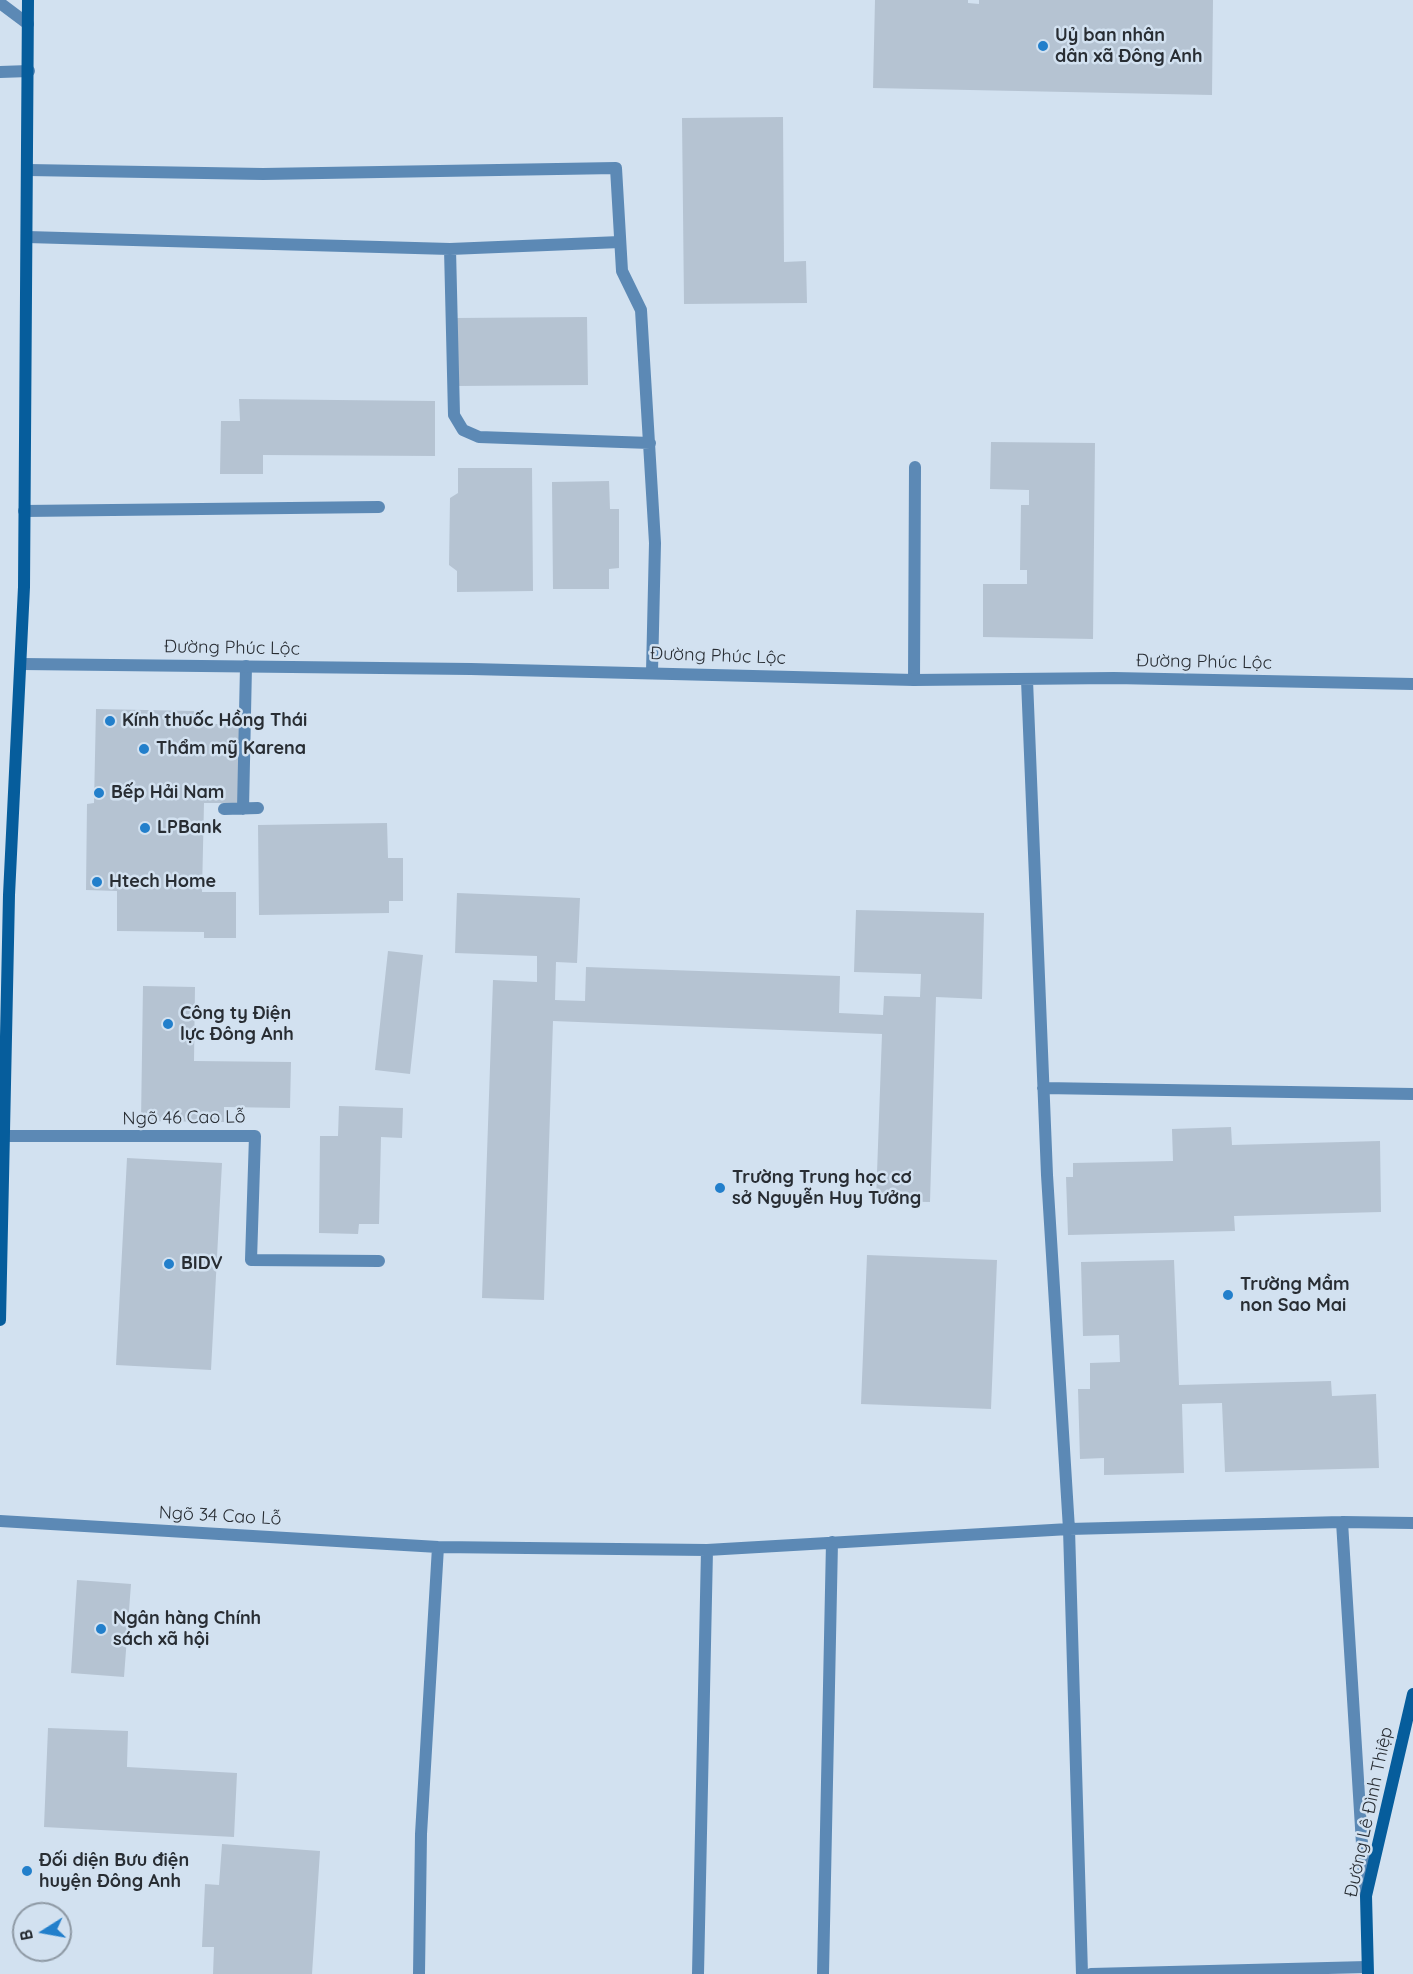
<!DOCTYPE html>
<meta charset="utf-8">
<style>
body{margin:0}
#map{position:relative;width:1413px;height:1974px;overflow:hidden;background:#d2e1f0;font-family:Quicksand,sans-serif}
canvas{display:block}
.north{position:absolute;left:12px;top:1902px;width:60px;height:60px;box-sizing:border-box;background:#d2e1f0;border:2px solid #8e99a4;border-radius:50%;rotate:259deg;font-size:16px;font-weight:700;line-height:24px;text-align:center;color:#282d33}
.north::after{content:'';display:block;margin:auto;width:21px;height:27px;background:#227fcb;clip-path:polygon(50% 0,100% 100%,50% 72%,0 100%)}
</style>
<div id="map">
<canvas width="1413" height="1974"></canvas>
<div class="north">B</div>
</div>
<script>
const g = document.querySelector('canvas').getContext('2d');
g.lineJoin = 'round';
function fill(path, color) {
  g.fillStyle = color;
  g.fill(path, 'evenodd');
}
function trace(path, color, width, dash) {
  g.strokeStyle = color;
  g.lineWidth = width;
  g.lineCap = dash ? 'butt' : 'round';
  g.setLineDash(dash || []);
  g.stroke(path);
}
function label(font, color, halo, rows, align = 'center') {
  g.font = font + ' Quicksand,sans-serif';
  g.lineWidth = 5;
  g.setLineDash([]);
  g.textBaseline = 'middle';
  g.strokeStyle = halo;
  g.fillStyle = color;
  for (const [text, x, y, turn = 0] of rows) {
    g.save();
    g.translate(x, y);
    g.rotate((+turn || 0) * Math.PI / 180);
    g.textAlign = isNaN(turn) ? turn : align;
    if (halo) g.strokeText(text, 0, 0);
    g.fillText(text, 0, 0);
    g.restore();
  }
}
fill(new Path2D(`
 M875,0h93v3l11,1v-4h234l-1,95 -339,-7z
 M783,117l1,145 22,-1 1,42 -123,1 -2,-186z
 M587,317l1,68 -131,1 -1,-68z
 M239,399l196,2v55l-172,-1v19h-43l1,-53h19z
 M991,442l104,1 -2,196 -110,-2v-53h44v-14h-7l1,-65h8v-15l-39,-1z
 M458,468h74l1,123 -76,1v-21l-8,-6 1,-67 8,-5z
 M609,481l1,28h9v59l-10,1v20h-56l-1,-107z
 M96,709l98,2v13h45v79h-35l-2,89h34v46h-32v-6l-87,-1v-40l-31,-1 1,-86 7,-1z
 M387,823l1,35h15v43h-14v12l-130,2 -1,-90z
 M457,893l123,5 -3,65 -21,-1 -1,38 30,1 1,-34 254,9 -1,37 44,2 1,-19 36,1 1,-23 -67,-2 2,-62 128,3 -2,86 -46,-2 -6,205 -54,-1 6,-167 -329,-13 -9,279 -62,-2 11,-318 44,2v-26l-82,-3z
 M388,951l35,4 -13,119 -35,-4z
 M143,986l52,1 -1,74 97,1 -1,46 -66,-1v15l-83,-1z
 M339,1106l64,2 -1,30 -21,-1 -2,87h-20l-1,10 -39,-1 1,-97h18z
 M1231,1127l1,18 148,-4 1,71 -147,4 1,15 -167,4 -2,-58h7v-14l100,-2 -1,-32z
 M127,1158l95,5 -11,207 -95,-5z
 M867,1255l130,5 -6,149 -130,-5z
 M1174,1260l5,125 152,-4 1,15 44,-2 3,74 -154,4 -3,-69 -40,1 2,69 -80,2v-17l-24,1 -2,-70h12v-26l30,-1 -1,-27 -36,1 -2,-74z
 M77,1580l54,4 -7,93 -53,-4z
 M48,1728l80,3 -1,36 110,6 -3,64 -190,-10z
 M222,1844l98,7 -8,123h-99l1,-27h-12l3,-63 14,1z`), '#b5c3d2');
trace(new Path2D(`
 M28,170l235,4 353,-6 6,103 19,39 14,233 -3,129
 M27,237l423,12 170,-7
 M450,249l4,166 9,15 16,7 171,6
 M24,511l355,-4
 M914,680l1,-213
 M224,809l34,-1
 M243,809l3,-143
 M5,1136h250l-4,124 128,1`), '#5c89b5', 12);
trace(new Path2D(`
 M0,3l28,21
 M0,72l29,-1
 M22,664l449,5 443,11 200,-2 299,6
 M1027,680l20,495 22,354 13,445
 M1043,1088l370,6
 M0,1521l438,26 269,3 362,-21 273,-7 71,1
 M1342,1522l23,370
 M419,1974l2,-140 17,-287
 M698,1974l9,-424
 M823,1974l9,-432
 M1091,1974l276,-7`), '#5c89b5', 12);
trace(new Path2D(`
 M0,1320l9,-425 15,-308 4,-587
 M1368,1974l-2,-78 47,-202`), '#065d9c', 12);
for (const [x, y, r, color] of [
 [1043,46,6,"#227fcb"],
 [110,721,6,"#227fcb"],
 [144,749,6,"#227fcb"],
 [99,793,6,"#227fcb"],
 [145,828,6,"#227fcb"],
 [97,882,6,"#227fcb"],
 [168,1024,6,"#227fcb"],
 [720,1188,6,"#227fcb"],
 [169,1264,6,"#227fcb"],
 [1228,1295,6,"#227fcb"],
 [101,1629,6,"#227fcb"],
 [27,1871,6,"#227fcb"]
]) {
  const dot = new Path2D();
  dot.arc(x, y, r, 0, 2 * Math.PI);
  g.fillStyle = color;
  g.fill(dot);
  trace(dot, '#d2e1f0', 2);
}
label('bold 18px', '#282d33', '#d2e1f0', [
 ["Uỷ ban nhân",1055,36],
 ["dân xã Đông Anh",1055,57],
 ["Kính thuốc Hồng Thái",122,721],
 ["Thẩm mỹ Karena",156,749],
 ["Bếp Hải Nam",111,793],
 ["LPBank",157,828],
 ["Htech Home",109,882],
 ["Công ty Điện",180,1014],
 ["lực Đông Anh",180,1035],
 ["Trường Trung học cơ",732,1178],
 ["sở Nguyễn Huy Tưởng",732,1199],
 ["BIDV",181,1264],
 ["Trường Mầm",1240,1285],
 ["non Sao Mai",1240,1306],
 ["Ngân hàng Chính",113,1619],
 ["sách xã hội",113,1640],
 ["Đối diện Bưu điện",39,1861],
 ["huyện Đông Anh",39,1882]
], 'left');
label('18px', '#282d33', '#d2e1f0', [
 ["Đường Phúc Lộc",232,648,1],
 ["Đường Phúc Lộc",718,656,2],
 ["Đường Phúc Lộc",1204,662,1],
 ["Ngõ 46 Cao Lỗ",184,1118,-1],
 ["Ngõ 34 Cao Lỗ",220,1516,3],
 ["Đường Lê Đình Thiệp",1369,1812,-78]
]);
</script>
